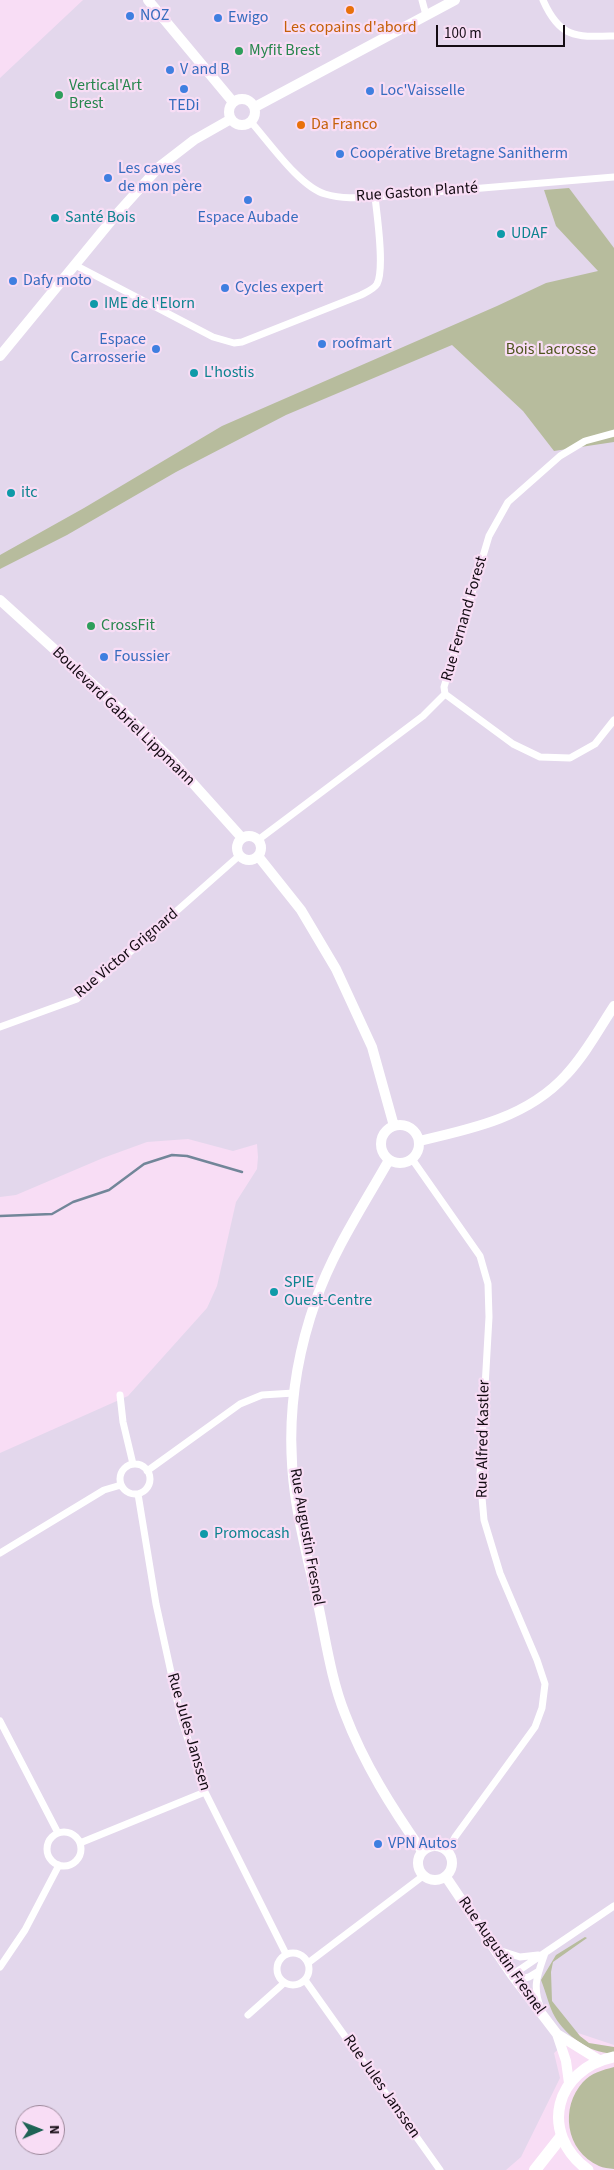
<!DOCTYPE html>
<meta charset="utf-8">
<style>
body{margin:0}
#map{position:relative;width:614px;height:2170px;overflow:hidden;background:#f8ddf5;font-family:"Source Sans 3",sans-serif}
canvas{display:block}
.north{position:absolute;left:15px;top:2105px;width:50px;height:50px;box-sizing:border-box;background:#f8ddf5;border:1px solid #9d899b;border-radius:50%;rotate:89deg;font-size:14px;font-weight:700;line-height:20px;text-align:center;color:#140b13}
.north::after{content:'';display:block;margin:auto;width:18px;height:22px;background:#1e6455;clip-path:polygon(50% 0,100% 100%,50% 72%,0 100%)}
.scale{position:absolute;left:436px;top:25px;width:129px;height:22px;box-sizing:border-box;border:2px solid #140b13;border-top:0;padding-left:6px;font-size:15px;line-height:18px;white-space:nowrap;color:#140b13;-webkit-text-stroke:4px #f8ddf5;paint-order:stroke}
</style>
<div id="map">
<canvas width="614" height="2170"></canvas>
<div class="north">N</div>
<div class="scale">100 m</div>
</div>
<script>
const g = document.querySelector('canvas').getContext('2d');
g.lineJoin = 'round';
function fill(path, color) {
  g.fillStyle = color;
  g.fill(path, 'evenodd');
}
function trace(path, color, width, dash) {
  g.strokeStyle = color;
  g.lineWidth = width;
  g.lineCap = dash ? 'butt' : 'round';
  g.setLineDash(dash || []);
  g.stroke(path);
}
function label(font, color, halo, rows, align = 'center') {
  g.font = font + ' "Source Sans 3",sans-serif';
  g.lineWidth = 4.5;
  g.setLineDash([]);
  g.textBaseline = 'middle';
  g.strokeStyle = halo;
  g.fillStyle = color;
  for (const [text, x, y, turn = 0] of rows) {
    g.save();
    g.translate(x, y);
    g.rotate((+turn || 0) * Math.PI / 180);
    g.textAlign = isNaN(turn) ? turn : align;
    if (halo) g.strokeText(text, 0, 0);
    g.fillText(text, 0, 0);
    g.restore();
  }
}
fill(new Path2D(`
 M83,0h531v2045l-36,-12 -24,20 6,25 -39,79 -15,13h-506v-717l128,-57 79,-88 10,-22 19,-84 21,-33 1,-12 -1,-13 -24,7 -45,-12 -41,3 -44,16 -87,37 -16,2v-1119zM25,2115h30v30h-30z`), '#e3d7ec');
fill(new Path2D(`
 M569,188l45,60v194l-60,9 -31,-40 -71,-66 -166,70 -110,57 -109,63 -67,34v-14l84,-47 138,-82 275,-120 49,-23 52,-12 -42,-45 -12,-36z
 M585,1937l2,1 -34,24 -2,10 1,29 28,35 9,7 25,4v6c-22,2 -48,-17 -59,-36 -6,-10 -9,-25 -14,-37l15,-25z
 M614,2067v102c-5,-1 -11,-1 -15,-3 -34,-15 -39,-59 -16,-84 8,-9 20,-12 31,-15z`), '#b7bc9d');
trace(new Path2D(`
 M0,1216l52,-2 21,-12 36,-12 35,-26 28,-9 15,1 55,16`), '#728699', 2.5);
trace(new Path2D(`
 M422,0l4,15
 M543,0c17,39 34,37 71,36
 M251,122c18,20 49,65 74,72 17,5 33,4 50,3l239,-20
 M75,265l138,72 21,6 8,-1 119,-47c6,-3 13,-6 16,-11 8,-15 0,-69 -2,-87
 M445,694l68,50 27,13 30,1 25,-14 19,-24
 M258,840l165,-124 22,-22 -1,-7 45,-151 19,-34 52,-46 25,-15 29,-8
 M0,1027l77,-28 163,-144
 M412,1159l68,97 8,28 1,33 -9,158 4,45 16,53 37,87 8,24 -3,24 -7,19 -80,110 -7,14
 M120,1395l3,27 10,42
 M120 1479a15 15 0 1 1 30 0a15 15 0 1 1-30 0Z
 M147,1471l93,-67 22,-9 32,-2
 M138,1494l18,110 25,114 24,74 81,162
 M0,1553l104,-63 17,-5
 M0,1721l58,112
 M47 1849a17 17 0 1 1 34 0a17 17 0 1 1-34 0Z
 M80,1843l125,-51
 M495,1949l25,8 18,-2
 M277 1969a16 16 0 1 1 32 0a16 16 0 1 1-32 0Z
 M308,1963l115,-87
 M0,1967l25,-37 34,-65
 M512,1975l102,-69
 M305,1980l135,190
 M516,1980l13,-3 10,-6
 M541,2009c-9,-23 -4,-33 4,-56
 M248,2015l36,-32`), '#fff', 7);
trace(new Path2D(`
 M148,0l85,102
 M229 112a13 13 0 1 1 26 0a13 13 0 1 1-26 0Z
 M255,107l200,-107
 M0,356l115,-140 44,-49 35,-27 37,-21
 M0,600l119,108 52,51 71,79
 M237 848a12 12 0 1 1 24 0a12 12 0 1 1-24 0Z
 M258,856l43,54 35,59 36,78 22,79
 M381 1144a19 19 0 1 1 38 0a19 19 0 1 1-38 0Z
 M419,1141c53,-12 109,-24 147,-66 19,-20 33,-46 48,-69
 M389,1160c-26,46 -56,91 -73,140 -22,62 -30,129 -21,194 5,37 15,74 23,110 8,37 13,75 27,110 19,50 47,94 77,137
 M418 1863a17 17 0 1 1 34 0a17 17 0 1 1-34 0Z
 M446,1877l66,98 45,59 9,27 3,22
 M557,2034l42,26`), '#fff', 10);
trace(new Path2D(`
 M588,2170c-50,-37 -33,-101 26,-113`), '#fff', 11);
trace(new Path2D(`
 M535,2170l26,-33`), '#fff', 12);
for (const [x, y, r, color] of [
 [350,10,5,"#e8710a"],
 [130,16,5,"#3f7fe0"],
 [218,18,5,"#3f7fe0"],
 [239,51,5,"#2e9e5b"],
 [170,70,5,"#3f7fe0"],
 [184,89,5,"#3f7fe0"],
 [370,91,5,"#3f7fe0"],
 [59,95,5,"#2e9e5b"],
 [301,125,5,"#e8710a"],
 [340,154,5,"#3f7fe0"],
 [108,178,5,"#3f7fe0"],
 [248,200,5,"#3f7fe0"],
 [55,218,5,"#0f9aa8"],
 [501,234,5,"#0f9aa8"],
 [13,281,5,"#3f7fe0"],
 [225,288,5,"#3f7fe0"],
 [94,304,5,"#0f9aa8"],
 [322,344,5,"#3f7fe0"],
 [156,349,5,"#3f7fe0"],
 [194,373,5,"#0f9aa8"],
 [11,493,5,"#0f9aa8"],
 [91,626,5,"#2e9e5b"],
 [104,657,5,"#3f7fe0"],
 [274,1292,5,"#0f9aa8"],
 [204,1534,5,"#0f9aa8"],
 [378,1844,5,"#3f7fe0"]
]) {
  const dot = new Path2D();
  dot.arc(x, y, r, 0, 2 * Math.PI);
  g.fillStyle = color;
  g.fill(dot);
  trace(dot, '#f8ddf5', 2);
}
label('16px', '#366cbe', '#f8ddf5', [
 ["NOZ",140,16],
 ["Ewigo",228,18],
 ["V and B",180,70],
 ["Loc'Vaisselle",380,91],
 ["TEDi",184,106,"center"],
 ["Coopérative Bretagne Sanitherm",350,154],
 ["Les caves",118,169],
 ["de mon père",118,187],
 ["Espace Aubade",248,218,"center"],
 ["Dafy moto",23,281],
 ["Cycles expert",235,288],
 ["Espace",146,340,"right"],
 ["Carrosserie",146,358,"right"],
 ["roofmart",332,344],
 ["Foussier",114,657],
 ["VPN Autos",388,1844]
], 'left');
label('16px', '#c56008', '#f8ddf5', [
 ["Les copains d'abord",350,28],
 ["Da Franco",311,125,"left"]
]);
label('16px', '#27864d', '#f8ddf5', [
 ["Myfit Brest",249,51],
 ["Vertical'Art",69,86],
 ["Brest",69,104],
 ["CrossFit",101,626]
], 'left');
label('16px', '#140b13', '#f8ddf5', [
 ["Rue Gaston Planté",417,193,-4],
 ["Rue Fernand Forest",465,619,-74],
 ["Boulevard Gabriel Lippmann",123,717,44],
 ["Rue Victor Grignard",127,954,-40],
 ["Rue Alfred Kastler",484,1439,-89],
 ["Rue Augustin Fresnel",306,1537,80],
 ["Rue Jules Janssen",188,1732,74],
 ["Rue Augustin Fresnel",501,1956,55],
 ["Rue Jules Janssen",381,2087,55]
]);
label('16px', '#0d838f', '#f8ddf5', [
 ["Santé Bois",65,218],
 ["UDAF",511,234],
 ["IME de l'Elorn",104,304],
 ["L'hostis",204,373],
 ["itc",21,493],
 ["SPIE",284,1283],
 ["Ouest-Centre",284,1301],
 ["Promocash",214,1534]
], 'left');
label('16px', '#4e541d', '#f8ddf5', [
 ["Bois Lacrosse",551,350]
]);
</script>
